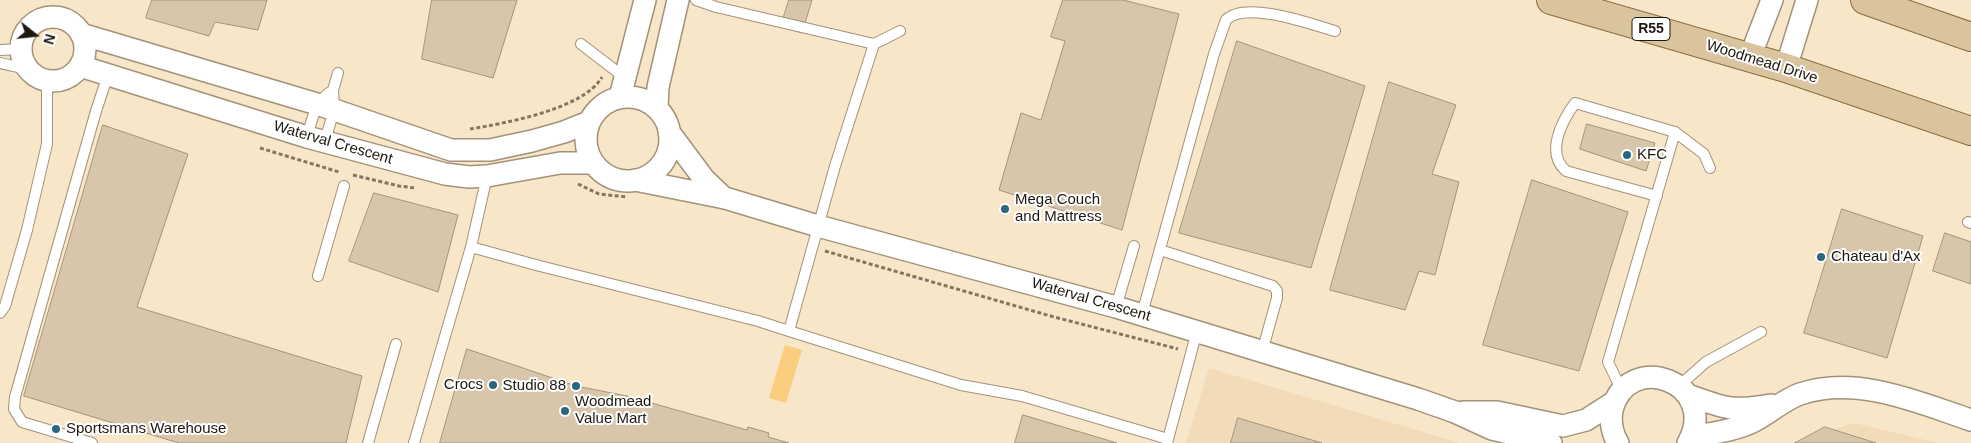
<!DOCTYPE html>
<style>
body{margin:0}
#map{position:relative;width:1971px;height:443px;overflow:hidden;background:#f8e6c9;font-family:Arial,sans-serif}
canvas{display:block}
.north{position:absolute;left:10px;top:10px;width:50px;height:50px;-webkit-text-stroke:4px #fff;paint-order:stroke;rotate:106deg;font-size:14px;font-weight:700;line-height:20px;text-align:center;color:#1d170d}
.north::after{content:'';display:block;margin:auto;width:18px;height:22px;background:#1d170d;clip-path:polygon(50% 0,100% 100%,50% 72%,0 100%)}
</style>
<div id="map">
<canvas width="1971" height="443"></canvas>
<div class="north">N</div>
</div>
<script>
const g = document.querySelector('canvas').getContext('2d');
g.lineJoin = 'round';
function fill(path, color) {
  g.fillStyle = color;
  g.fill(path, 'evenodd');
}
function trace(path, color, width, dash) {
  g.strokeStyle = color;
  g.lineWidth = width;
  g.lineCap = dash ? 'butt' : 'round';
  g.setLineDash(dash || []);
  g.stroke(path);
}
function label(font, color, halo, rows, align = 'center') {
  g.font = font + ' Arial,sans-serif';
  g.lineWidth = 4;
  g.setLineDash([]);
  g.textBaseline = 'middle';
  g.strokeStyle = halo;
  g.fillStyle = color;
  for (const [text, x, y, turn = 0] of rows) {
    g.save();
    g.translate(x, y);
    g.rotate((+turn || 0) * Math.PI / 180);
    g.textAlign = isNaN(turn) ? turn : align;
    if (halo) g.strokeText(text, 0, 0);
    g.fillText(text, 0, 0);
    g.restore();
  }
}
fill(new Path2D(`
 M1209,368l251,75h-274z
 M1854,423l84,20h-145z`), '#f2dbb8');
fill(new Path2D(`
 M785,345l17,5 -16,53 -17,-5z`), '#facc7e');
const building = new Path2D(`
 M152,0h115l-9,30 -43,-8 -6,14 -63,-18z
 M432,0h85l-24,78 -71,-19z
 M789,0h23l-10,33 -21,-7z
 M1063,0h60l56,14 -57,216 -123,-40 22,-77 20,7 24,-79 -14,-4z
 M1237,41l128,45 -54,182 -132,-35z
 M1389,82l67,23 -24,69 27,8 -24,93 -16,-4 -14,39 -75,-20z
 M1587,124l68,19 -9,28 -66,-22z
 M103,125l85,29 -51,153 225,69 -16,67h-167l-155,-47z
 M1532,180l96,32 -49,159 -96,-26z
 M374,193l84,22 -20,77 -89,-31z
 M1842,209l81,27 -36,122 -83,-25z
 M1945,233l26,9v42l-38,-13z
 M467,349l109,37 51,10 120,34 1,-3 21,6 -1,4 21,6h-349z
 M1023,415l94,28h-102z
 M1238,418l84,25h-91z
 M1825,427l51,16h-81z`);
fill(building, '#d8c6aa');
trace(building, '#a49378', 1);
const service = new Path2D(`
 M696,0l20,7 158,37
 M900,31l-26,13 -39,122 -46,165 172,54 61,11 146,43
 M581,44l43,33
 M0,50l21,-1
 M0,63l27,6
 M307,137c6,-20 7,-35 26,-47
 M325,141l9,-31 -1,-20 5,-17
 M487,176l-16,71 65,18 222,56 31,10
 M1657,196l-91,-25c-21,-18 -4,-50 9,-68l100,29
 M1968,222l3,1
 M1160,250l113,36 4,5v7l-15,54
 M318,276l26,-90
 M1116,307l18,-61
 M0,313l5,-7 22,-76 20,-86v-63
 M1142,314l72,-260 12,-34c19,-20 85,4 109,11
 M1679,386l27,-24 55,-30
 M1622,391l-14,-29 67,-230 29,22 6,14
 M92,443l-70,-21 -8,-13 1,-12 81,-286 12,-36
 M368,443l28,-99
 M414,443l57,-196
 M1167,443l30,-112`);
const minor = new Path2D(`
 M21 49a32 32 0 1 1 64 0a32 32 0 1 1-64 0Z
 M81,34l236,70 134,46h39l42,-9 32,-9 25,-10
 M1750,57l22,-57
 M80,66l227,71 138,37 24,3 18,-1 73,-13h33
 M1786,68l21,-68
 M586 139a42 42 0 1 1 84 0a42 42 0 1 1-84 0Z
 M620,97l25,-97
 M657,108l1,-21 20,-87
 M669,132l35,47 20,19
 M635,180l90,18 93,28 298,81 302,92 37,13 37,17 59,14
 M1688,395c35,13 45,17 83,10
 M1463,412h34l66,14 23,-6 28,-18
 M1691,437c21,-4 43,-6 63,-16 16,-8 29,-21 46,-27 57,-19 117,8 171,26
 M1618,443c-6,-9 -8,-22 -6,-33 16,-62 109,-27 76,33`);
const primary = new Path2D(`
 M1551,0l235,68 185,63
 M1865,0l106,37`);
trace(service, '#a39277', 12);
trace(minor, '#a39277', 24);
trace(primary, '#886d40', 30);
trace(new Path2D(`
 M470,129c36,-6 114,-20 132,-52
 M260,148l79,24
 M353,175l46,11 16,2
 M578,184l21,10 28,3
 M825,251l229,66 124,32`), '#837764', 3, [4, 2.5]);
trace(service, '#fff', 10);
trace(minor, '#fff', 21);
trace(primary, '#dac49d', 28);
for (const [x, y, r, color] of [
 [1627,155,5,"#2b657e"],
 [1005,209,5,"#2b657e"],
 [1821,257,5,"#2b657e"],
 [493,385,5,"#2b657e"],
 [576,386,5,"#2b657e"],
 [565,411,5,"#2b657e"],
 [56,429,5,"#2b657e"]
]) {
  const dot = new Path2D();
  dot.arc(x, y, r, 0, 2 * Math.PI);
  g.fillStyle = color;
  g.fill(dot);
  trace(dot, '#fff', 2);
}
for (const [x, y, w] of [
 [1651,29,38]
]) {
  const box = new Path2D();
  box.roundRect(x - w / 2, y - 11.5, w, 23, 4);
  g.fillStyle = '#fff';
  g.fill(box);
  trace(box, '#1d170d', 1);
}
label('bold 14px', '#1d170d', null, [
 ["R55",1651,29]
]);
label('15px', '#1d170d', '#fff', [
 ["Woodmead Drive",1762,62,17],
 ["Waterval Crescent",333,143,16],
 ["Waterval Crescent",1091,300,16]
]);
label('15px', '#1d170d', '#fff', [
 ["KFC",1637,155],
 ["Mega Couch",1015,200],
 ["and Mattress",1015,217],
 ["Chateau d'Ax",1831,257],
 ["Crocs",483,385,"right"],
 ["Studio 88",566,386,"right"],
 ["Woodmead",575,402],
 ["Value Mart",575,419],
 ["Sportsmans Warehouse",66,429]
], 'left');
</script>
